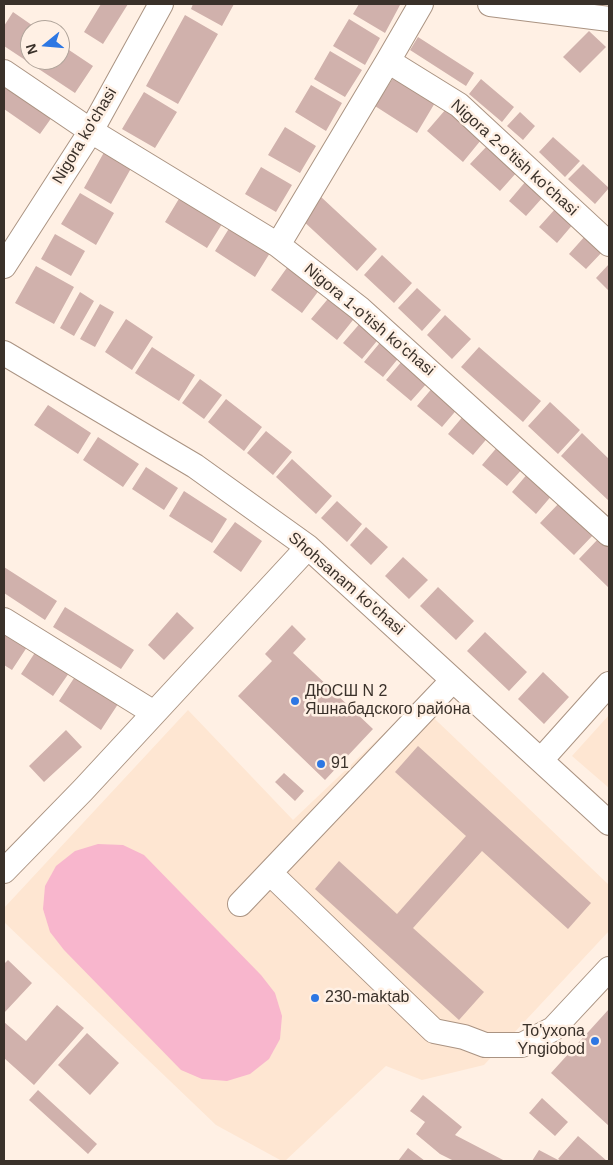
<!DOCTYPE html>
<meta charset="utf-8">
<style>
body{margin:0}
#map{position:relative;width:613px;height:1165px;overflow:hidden;background:#fff0e4;font-family:Arial,sans-serif}
canvas{display:block}
.frame{position:absolute;inset:0;border:5px solid #3a312a;pointer-events:none}
.north{position:absolute;left:20px;top:20px;width:50px;height:50px;box-sizing:border-box;background:#fff0e4;border:1px solid #b0a49a;border-radius:50%;rotate:253deg;font-size:14px;font-weight:700;line-height:20px;text-align:center;color:#3a312a}
.north::after{content:'';display:block;margin:auto;width:18px;height:22px;background:#2d77e3;clip-path:polygon(50% 0,100% 100%,50% 72%,0 100%)}
</style>
<div id="map">
<canvas width="613" height="1165"></canvas>
<div class="frame"></div>
<div class="north">N</div>
</div>
<script>
const g = document.querySelector('canvas').getContext('2d');
g.lineJoin = 'round';
function fill(path, color) {
  g.fillStyle = color;
  g.fill(path, 'evenodd');
}
function trace(path, color, width, dash) {
  g.strokeStyle = color;
  g.lineWidth = width;
  g.lineCap = dash ? 'butt' : 'round';
  g.setLineDash(dash || []);
  g.stroke(path);
}
function label(font, color, halo, rows, align = 'center') {
  g.font = font + ' Arial,sans-serif';
  g.lineWidth = 5;
  g.setLineDash([]);
  g.textBaseline = 'middle';
  g.strokeStyle = halo;
  g.fillStyle = color;
  for (const [text, x, y, turn = 0] of rows) {
    g.save();
    g.translate(x, y);
    g.rotate((+turn || 0) * Math.PI / 180);
    g.textAlign = isNaN(turn) ? turn : align;
    if (halo) g.strokeText(text, 0, 0);
    g.fillText(text, 0, 0);
    g.restore();
  }
}
fill(new Path2D(`
 M417,702l192,183v46l-125,134 -62,15 -36,-14 -101,95h-3l-66,-36 -212,-203v-14l184,-198 105,110z
 M609,715v73l-37,-32z`), '#fee6d2');
fill(new Path2D(`
 M98,844l25,1 21,10 117,120 14,18 7,23 -2,23 -11,20 -19,15 -23,7 -25,-2 -21,-9 -117,-120 -14,-18 -7,-23 2,-23 11,-20 19,-15z`), '#f8b6cd');
fill(new Path2D(`
 M101,4h27l-25,40 -19,-12z
 M193,4h41l-12,22 -31,-17z
 M359,4h39l2,1 -15,28 -32,-19z
 M13,12l26,18h-9v30h30v-16l33,22 -18,27 -71,-47v-20z
 M185,15l33,19 -40,70 -32,-18z
 M349,19l31,19 -15,27 -32,-19z
 M589,31l17,16 -26,26 -17,-16z
 M418,37l56,36 -8,13 -56,-36z
 M330,51l32,19 -17,27 -31,-18z
 M395,75l41,26 -19,32 -42,-27z
 M12,79l45,31 -17,24 -36,-25v-19z
 M481,79l33,28 -12,15 -33,-28z
 M311,85l31,18 -16,28 -31,-19z
 M144,92l33,20 -22,36 -33,-19z
 M446,109l35,31 -18,22 -36,-31z
 M520,112l15,14 -12,14 -16,-14z
 M285,127l31,19 -16,27 -32,-18z
 M553,137l27,24 -15,16 -26,-25z
 M487,146l30,26 -17,19 -30,-27z
 M107,147l27,16 -23,41 -27,-16z
 M583,164l26,24 -14,16 -27,-25z
 M261,167l31,18 -16,27 -31,-18z
 M526,181l17,16 -17,19 -17,-15z
 M80,193l34,20 -18,32 -35,-21z
 M320,196l57,53 -20,22 -57,-53z
 M180,197l42,27 -15,24 -42,-26z
 M556,208l18,15 -17,20 -18,-16z
 M233,222l40,26 -18,29 -40,-26z
 M55,234l30,17 -14,25 -30,-17z
 M586,235l18,15 -18,19 -17,-15z
 M382,255l30,28 -18,20 -30,-28z
 M291,262l32,23 -21,28 -31,-23z
 M609,264v27l-13,-13z
 M36,266l38,21 -20,37 -39,-21z
 M417,288l24,22 -19,21 -24,-23z
 M80,292l14,9 -20,35 -14,-8z
 M332,294l25,21 -20,25 -26,-21z
 M100,304l14,8 -19,35 -15,-8z
 M445,315l26,24 -19,20 -25,-24z
 M126,319l27,18 -21,33 -27,-18z
 M362,321l19,15 -19,23 -19,-16z
 M383,339l18,16 -18,22 -19,-15z
 M152,347l43,28 -16,26 -44,-28z
 M479,347l62,54 -18,21 -62,-55z
 M403,360l25,22 -17,19 -25,-21z
 M200,379l22,16 -18,24 -22,-16z
 M434,386l25,21 -17,20 -25,-21z
 M226,399l36,28 -18,24 -36,-29z
 M550,402l30,28 -22,24 -30,-28z
 M48,405l43,28 -13,21 -44,-29z
 M465,414l25,21 -17,20 -25,-21z
 M266,431l26,21 -19,23 -26,-22z
 M582,433l27,26v42l-48,-45z
 M98,437l41,27 -16,23 -40,-27z
 M499,445l25,22 -17,19 -25,-21z
 M292,459l40,37 -16,18 -40,-37z
 M146,467l32,21 -14,22 -32,-21z
 M529,472l24,22 -17,20 -24,-22z
 M184,491l43,28 -15,24 -43,-27z
 M337,501l25,23 -15,18 -26,-24z
 M561,501l34,32 -21,22 -34,-32z
 M235,522l27,19 -21,31 -28,-20z
 M366,527l22,20 -17,18 -21,-20z
 M599,538l10,9v41l-30,-29z
 M403,557l25,23 -19,19 -24,-23z
 M4,567l53,34 -12,19 -41,-27z
 M438,587l36,34 -18,19 -36,-34z
 M65,607l69,43 -13,19 -68,-42z
 M177,612l17,16 -30,32 -16,-15z
 M292,625l14,14 -13,14 80,76 -48,51 -87,-84 34,-35 -7,-7z
 M4,628l25,16 -17,26 -8,-5z
 M485,632l42,40 -18,19 -42,-40z
 M36,651l33,22 -16,23 -32,-22z
 M78,672l42,29 -19,29 -42,-29z
 M543,672l26,25 -25,27 -26,-25z
 M66,730l16,17 -38,35 -15,-16z
 M418,746l173,157 -23,26 -86,-78 -69,77 71,64 -25,28 -144,-131 24,-28 58,53 69,-78 -71,-64z
 M284,773l20,18 -9,10 -20,-19z
 M8,960l24,23 -28,30v-49z
 M57,1005l27,23 -50,57 -30,-27v-36l22,19z
 M609,1009v117l-58,-53z
 M87,1033l32,30 -29,32 -32,-30z
 M38,1090l59,54 -9,10 -59,-54z
 M423,1095l39,32 -7,8 50,26h-51l-14,-7 -24,-20 9,-12 -15,-11z
 M542,1098l26,24 -13,14 -26,-23z
 M578,1136l29,25h-46l-3,-2z
 M408,1148l17,13h-27z
 M539,1150l21,11h-28z`), '#d0b1ac');
const minor = new Path2D(`
 M490,4l119,15
 M388,61l71,44 150,139
 M4,72l87,59 187,114 81,63 250,226
 M278,245l110,-184 33,-57
 M4,266l87,-135 70,-127
 M4,353l191,113 113,81 301,276
 M4,620l150,93
 M541,760l68,-76
 M4,871l79,-81 225,-243
 M270,873l164,158 30,6 21,8h37l31,-16 56,-60
 M240,904l213,-224`);
trace(minor, '#aa9382', 26);
trace(minor, '#fff', 24);
for (const [x, y, r, color] of [
 [295,701,5,"#2d77e3"],
 [321,764,5,"#2d77e3"],
 [315,998,5,"#2d77e3"],
 [595,1041,5,"#2d77e3"]
]) {
  const dot = new Path2D();
  dot.arc(x, y, r, 0, 2 * Math.PI);
  g.fillStyle = color;
  g.fill(dot);
  trace(dot, '#fff0e4', 2);
}
label('16px', '#3a312a', '#fff0e4', [
 ["Nigora ko'chasi",85,136,-59],
 ["Nigora 2-o'tish ko'chasi",514,158,42],
 ["Nigora 1-o'tish ko'chasi",369,320,40],
 ["Shohsanam ko'chasi",346,584,41]
]);
label('16px', '#3a312a', '#fff0e4', [
 ["ДЮСШ N 2",305,692],
 ["Яшнабадского района",305,710],
 ["91",331,764],
 ["230-maktab",325,998],
 ["To'yxona",585,1032,"right"],
 ["Yngiobod",585,1050,"right"]
], 'left');
</script>
